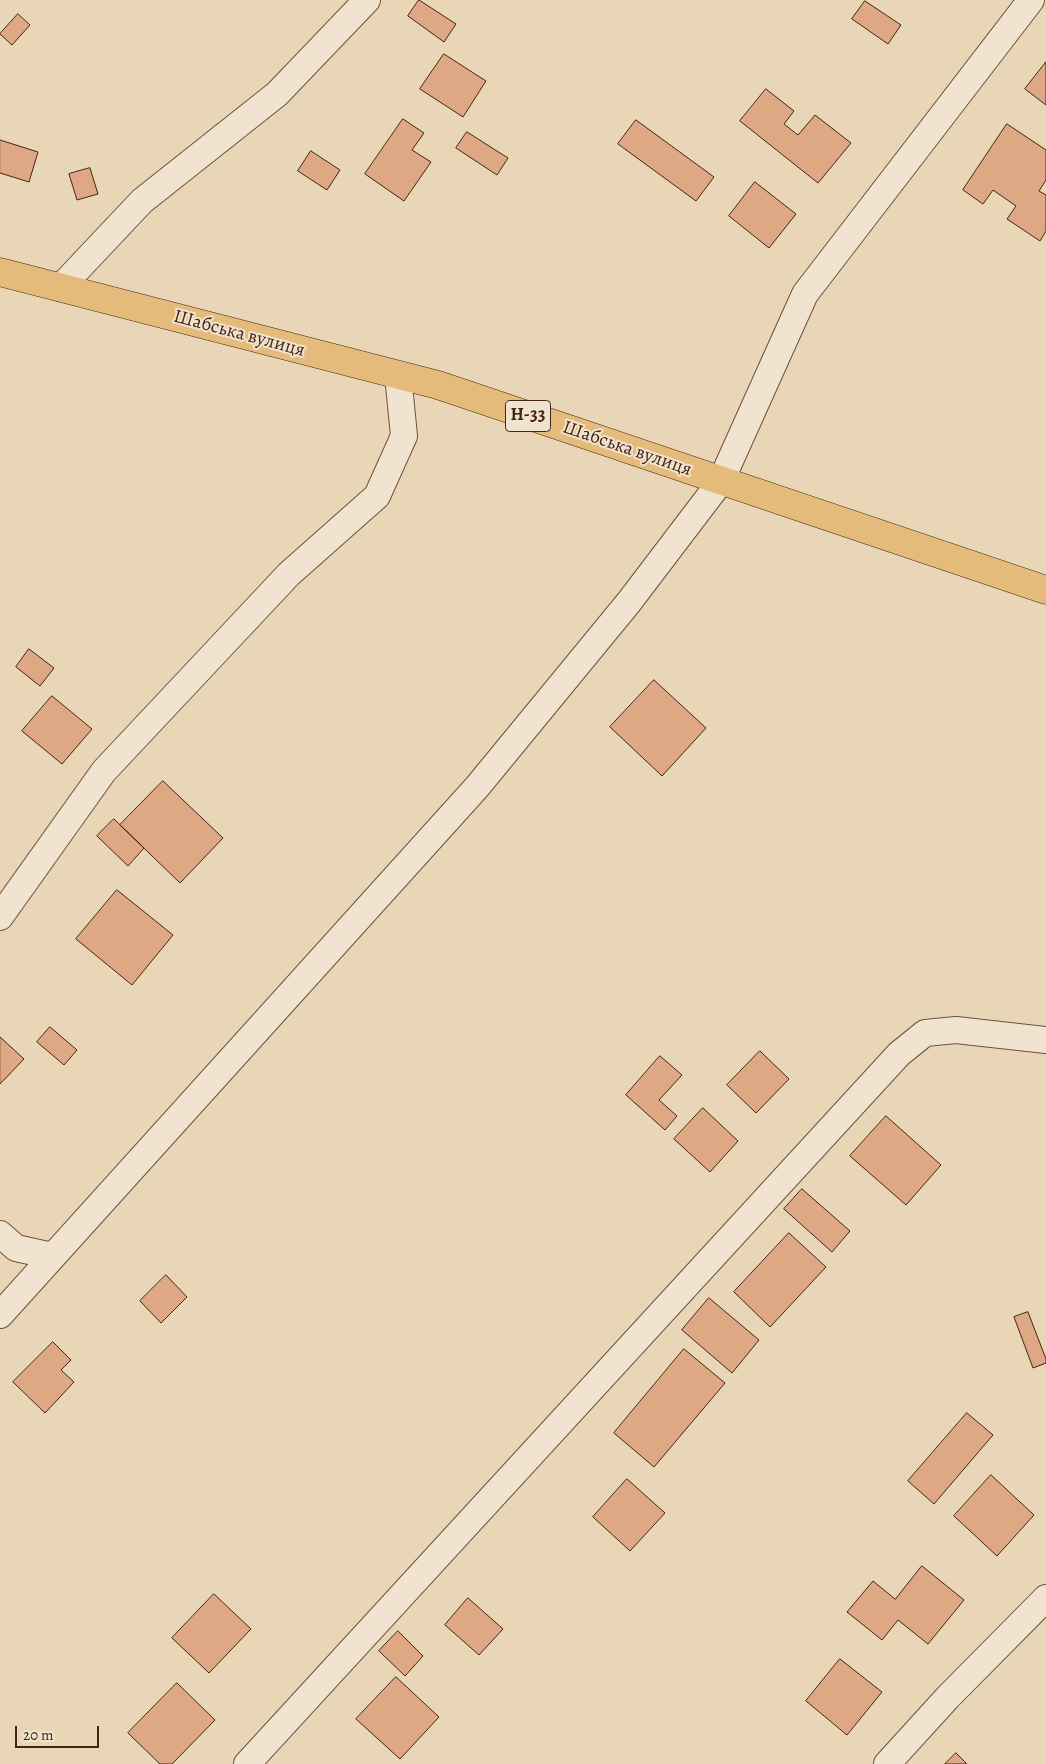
<!DOCTYPE html>
<meta charset="utf-8">
<style>
body{margin:0}
#map{position:relative;width:1046px;height:1764px;overflow:hidden;background:#e8d6b6;font-family:Alegreya,serif}
canvas{display:block}
.scale{position:absolute;left:15px;top:1726px;width:84px;height:22px;box-sizing:border-box;border:2px solid #452415;border-top:0;padding-left:6px;font-size:15px;line-height:18px;white-space:nowrap;color:#452415;-webkit-text-stroke:4px #f0e4d0;paint-order:stroke}
</style>
<div id="map">
<canvas width="1046" height="1764"></canvas>
<div class="scale">20 m</div>
</div>
<script>
const g = document.querySelector('canvas').getContext('2d');
g.lineJoin = 'round';
function fill(path, color) {
  g.fillStyle = color;
  g.fill(path, 'evenodd');
}
function trace(path, color, width, dash) {
  g.strokeStyle = color;
  g.lineWidth = width;
  g.lineCap = dash ? 'butt' : 'round';
  g.setLineDash(dash || []);
  g.stroke(path);
}
function label(font, color, halo, rows, align = 'center') {
  g.font = font + ' Alegreya,serif';
  g.lineWidth = 4;
  g.setLineDash([]);
  g.textBaseline = 'middle';
  g.strokeStyle = halo;
  g.fillStyle = color;
  for (const [text, x, y, turn = 0] of rows) {
    g.save();
    g.translate(x, y);
    g.rotate((+turn || 0) * Math.PI / 180);
    g.textAlign = isNaN(turn) ? turn : align;
    if (halo) g.strokeText(text, 0, 0);
    g.fillText(text, 0, 0);
    g.restore();
  }
}
const building = new Path2D(`
 M419,0l37,24 -12,18 -36,-26z
 M865,1l36,24 -13,19 -36,-25z
 M18,14l12,11 -18,20 -12,-11z
 M444,54l42,27 -23,36 -43,-28z
 M1046,62v43l-21,-16z
 M766,89l28,22 -10,13 14,11 17,-20 36,28 -33,40 -78,-62z
 M403,119l21,14 -12,17 19,12 -27,39 -39,-27z
 M636,120l78,57 -18,24 -78,-57z
 M1007,124l39,26v30l-7,11 7,4v36l-6,10 -33,-22 9,-13 -23,-16 -10,14 -20,-14z
 M467,132l41,26 -11,17 -41,-27z
 M0,140l38,12 -9,30 -29,-9z
 M311,151l29,19 -13,20 -29,-19z
 M90,168l8,26 -21,6 -8,-26z
 M755,182l41,32 -27,34 -40,-32z
 M29,649l25,19 -14,18 -24,-19z
 M654,680l52,48 -44,48 -52,-49z
 M52,696l40,33 -30,35 -40,-33z
 M163,781l60,57 -43,45 -60,-58z
 M114,819l30,29 -16,18 -31,-30z
 M117,890l56,45 -41,50 -56,-46z
 M50,1027l27,23 -13,15 -27,-23z
 M0,1037l24,22 -24,25z
 M760,1051l29,28 -33,34 -29,-28z
 M660,1056l22,19 -23,25 18,16 -12,14 -39,-35z
 M703,1108l35,33 -28,31 -36,-33z
 M886,1116l55,49 -35,40 -56,-49z
 M802,1189l48,42 -18,21 -48,-43z
 M789,1233l37,34 -56,60 -36,-35z
 M166,1275l21,22 -26,26 -21,-22z
 M709,1298l50,42 -27,33 -50,-43z
 M1028,1312l18,47v4l-13,5 -19,-51z
 M53,1342l18,18 -10,10 13,12 -29,31 -32,-31z
 M684,1349l41,34 -71,84 -40,-34z
 M967,1413l26,22 -59,69 -26,-23z
 M991,1475l43,40 -37,41 -43,-40z
 M627,1479l38,34 -35,38 -37,-34z
 M922,1566l42,34 -36,44 -30,-24 -16,20 -35,-28 26,-31 22,18z
 M214,1594l37,35 -42,44 -37,-35z
 M468,1598l35,31 -24,26 -34,-30z
 M398,1631l25,25 -18,20 -26,-25z
 M840,1659l42,33 -35,43 -41,-34z
 M396,1677l43,40 -39,42 -44,-40z
 M177,1683l38,37 -43,44h-12l-32,-31z
 M956,1753l11,11h-22z`);
fill(building, '#dda883');
trace(building, '#452415', 1);
const street = new Path2D(`
 M60,288l82,-87 135,-107 90,-94
 M0,917l104,-146 185,-197 88,-78 27,-60 -6,-61
 M0,1234l16,14 36,8
 M0,1315l477,-528 152,-185 92,-121 84,-187 226,-294
 M247,1764l652,-710 26,-21 31,-3 90,10
 M887,1764l61,-67 98,-99`);
const primary = new Path2D(`
 M0,272l438,113 608,205`);
trace(street, '#6e503d', 28);
trace(primary, '#452415', 29);
trace(street, '#f0e4d0', 26);
trace(primary, '#e4bb7b', 28);
for (const [x, y, w] of [
 [528,416,45]
]) {
  const box = new Path2D();
  box.roundRect(x - w / 2, y - 15.5, w, 31, 4);
  g.fillStyle = '#f0e4d0';
  g.fill(box);
  trace(box, '#452415', 1);
}
label('bold 18px', '#452415', null, [
 ["Н-33",528,416]
]);
label('19px', '#452415', '#f0e4d0', [
 ["Шабська вулиця",239,334,15],
 ["Шабська вулиця",627,449,19]
]);
</script>
